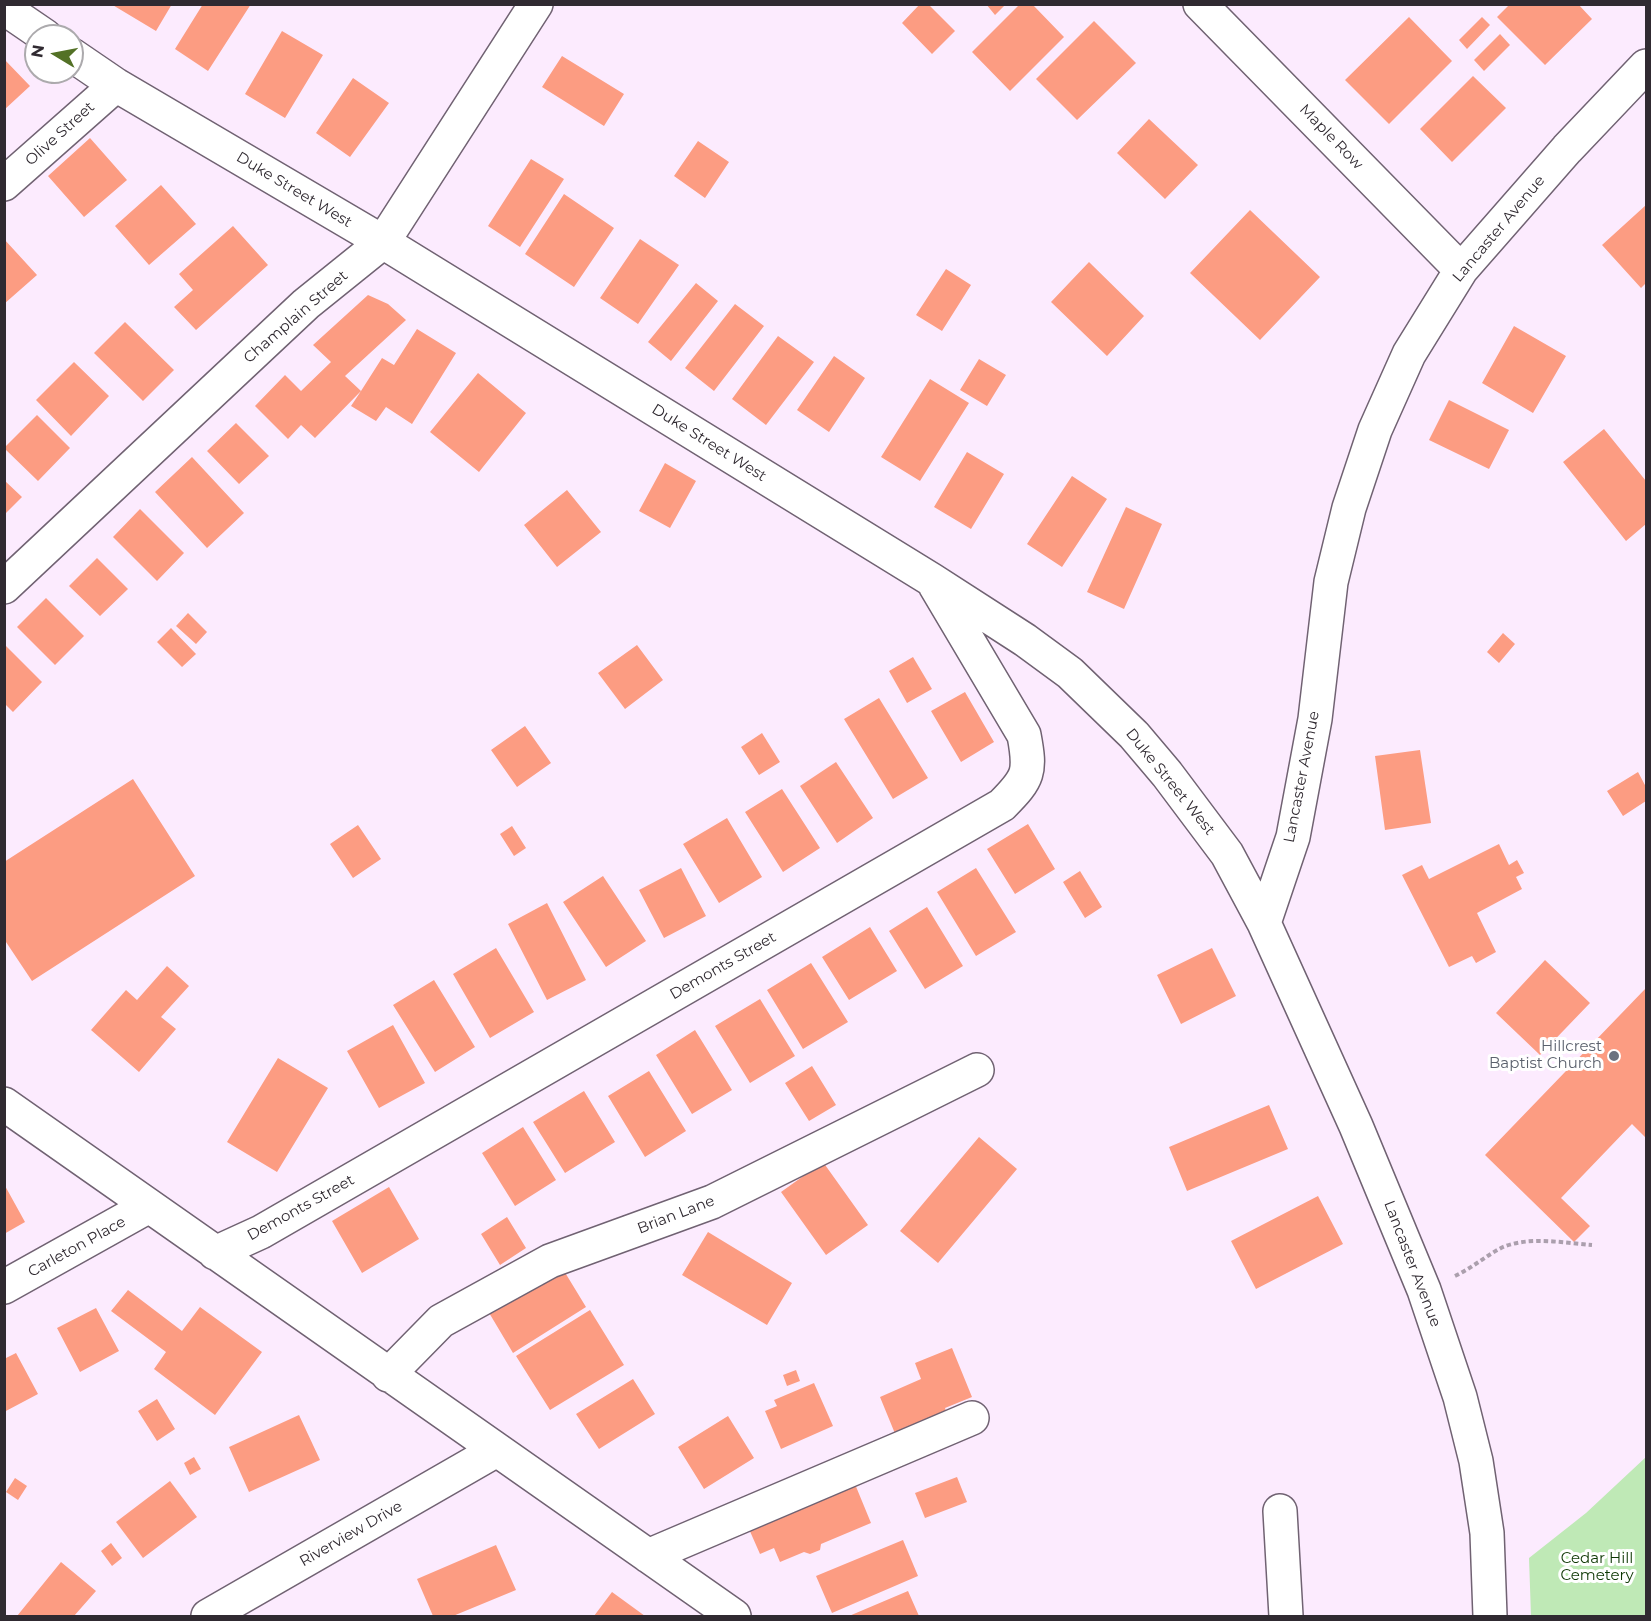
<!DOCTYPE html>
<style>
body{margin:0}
#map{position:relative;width:1651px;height:1621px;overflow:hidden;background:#fcebfe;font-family:Montserrat,sans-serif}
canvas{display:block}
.frame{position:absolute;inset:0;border:6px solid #302a31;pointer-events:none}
.north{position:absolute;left:24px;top:24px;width:60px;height:60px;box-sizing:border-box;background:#fff;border:2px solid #acaaad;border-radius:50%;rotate:280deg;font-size:16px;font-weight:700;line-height:24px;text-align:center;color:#302a31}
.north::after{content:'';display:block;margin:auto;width:21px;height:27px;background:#537126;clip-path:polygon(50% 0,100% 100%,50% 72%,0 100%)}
</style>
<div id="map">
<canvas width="1651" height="1621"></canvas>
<div class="frame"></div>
<div class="north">N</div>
</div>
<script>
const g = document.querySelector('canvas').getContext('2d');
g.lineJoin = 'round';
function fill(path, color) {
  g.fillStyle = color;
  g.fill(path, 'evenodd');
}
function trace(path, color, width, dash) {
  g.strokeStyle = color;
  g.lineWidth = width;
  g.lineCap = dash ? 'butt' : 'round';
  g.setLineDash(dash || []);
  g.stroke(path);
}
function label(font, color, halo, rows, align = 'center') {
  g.font = font + ' Montserrat,sans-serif';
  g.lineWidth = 6;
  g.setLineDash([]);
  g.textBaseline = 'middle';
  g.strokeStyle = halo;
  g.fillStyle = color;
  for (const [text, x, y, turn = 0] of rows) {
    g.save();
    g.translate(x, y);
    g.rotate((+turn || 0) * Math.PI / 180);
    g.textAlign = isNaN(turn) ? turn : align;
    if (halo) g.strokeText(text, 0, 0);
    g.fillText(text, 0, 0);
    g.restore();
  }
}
fill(new Path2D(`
 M1646,1457v159h-115l-2,-58 57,-45z`), '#bfe9b6');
fill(new Path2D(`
 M111,4h61l-16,27z
 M203,4h48l-43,67 -33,-22z
 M920,4h8l27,27 -23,23 -30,-31z
 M986,4h20l-11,11z
 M1020,4h12l32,33 -54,54 -38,-39z
 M1510,4h68l14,15 -47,46 -48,-48z
 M1409,17l43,44 -63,63 -44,-44z
 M1482,17l8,8 -23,24 -8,-9z
 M1094,21l42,42 -59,57 -41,-41z
 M282,31l41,24 -38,63 -40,-24z
 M1500,34l10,11 -26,26 -10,-11z
 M562,56l62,38 -20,32 -62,-39z
 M4,59l26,27 -26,24z
 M1473,76l33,32 -54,54 -32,-33z
 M353,78l36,25 -39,54 -34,-24z
 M1149,119l49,46 -33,34 -48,-46z
 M90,138l37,42 -43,37 -36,-41z
 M698,141l31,21 -24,36 -31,-22z
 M531,159l33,20 -44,68 -32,-21z
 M161,185l35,39 -47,41 -34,-39z
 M564,194l50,34 -40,59 -49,-33z
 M1646,205v78l-5,5 -39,-43z
 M1250,210l70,67 -60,63 -70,-67z
 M233,226l35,39 -72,65 -22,-23 19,-17 -14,-16z
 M4,239l33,36 -33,29z
 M640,239l39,26 -41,59 -38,-26z
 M1089,262l55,54 -37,40 -56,-54z
 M946,269l25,16 -29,46 -26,-16z
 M696,283l22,18 -47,60 -23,-19z
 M368,295l20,9 18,16 -61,56 16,15 21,-33 12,7 23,-36 39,24 -44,71 -26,-17 -10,14 -25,-15 10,-15 -46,47 -14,-13 -13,14 -33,-33 30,-31 16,16 30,-29 -18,-17z
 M735,304l29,22 -50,65 -29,-23z
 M125,322l49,48 -31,31 -49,-48z
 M1514,326l52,30 -33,57 -51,-30z
 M778,336l36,26 -48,63 -34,-26z
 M834,356l31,22 -36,54 -32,-22z
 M979,359l27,16 -19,31 -27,-16z
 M74,362l35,34 -38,40 -35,-36z
 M478,373l48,40 -47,59 -49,-40z
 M930,379l39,24 -49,78 -39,-24z
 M1449,400l60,30 -20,39 -60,-29z
 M37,415l33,33 -32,33 -34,-33z
 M236,423l33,33 -30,28 -32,-33z
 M1604,429l42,52v43l-20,17 -63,-79z
 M967,452l37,22 -33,55 -37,-22z
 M192,457l52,56 -37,35 -52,-56z
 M665,463l31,18 -26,47 -31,-17z
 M1072,476l35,23 -45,68 -35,-23z
 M4,480l18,17 -18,18z
 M567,490l34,42 -44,35 -33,-42z
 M1126,507l36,17 -38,85 -37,-17z
 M140,509l44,44 -27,28 -44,-44z
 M97,558l31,31 -28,27 -31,-30z
 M46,598l38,38 -29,29 -38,-38z
 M188,613l19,19 -11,12 -20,-18z
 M171,628l25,26 -14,13 -25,-25z
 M1503,633l12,11 -16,19 -12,-11z
 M4,644l38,38 -29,30 -9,-9z
 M637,645l26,35 -38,29 -27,-36z
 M913,657l19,32 -25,14 -18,-32z
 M965,692l29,50 -33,20 -30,-51z
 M879,698l49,80 -35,21 -49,-80z
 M525,726l26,37 -34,24 -26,-37z
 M762,733l18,29 -21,13 -18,-28z
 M1420,750l11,73 -46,7 -10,-74z
 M836,762l37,56 -36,25 -37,-57z
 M1638,772l8,15v14l-23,15 -16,-25z
 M133,779l62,97 -163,105 -28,-42v-77z
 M782,789l38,59 -37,24 -38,-60z
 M727,818l35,59 -43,26 -36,-59z
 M1028,824l27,45 -40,25 -28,-45z
 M358,825l23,34 -28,19 -23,-34z
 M512,826l14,22 -12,8 -14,-22z
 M1499,844l10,21 8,-5 7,13 -8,4 6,12 -45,24 19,39 -20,11 -4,-7 -23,11 -47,-92 20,-10 7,14z
 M681,868l25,48 -42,22 -25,-48z
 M976,868l40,64 -40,24 -39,-64z
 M1080,871l22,36 -17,11 -22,-36z
 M603,876l43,65 -40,26 -43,-65z
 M547,903l39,77 -39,20 -39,-76z
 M927,907l36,59 -38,23 -36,-58z
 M870,927l27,44 -48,29 -27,-43z
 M496,948l38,64 -44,26 -37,-64z
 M1212,948l24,48 -55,28 -24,-49z
 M1545,960l45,43 -50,52 -44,-42z
 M811,963l37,59 -45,27 -36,-59z
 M167,966l22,20 -28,31 15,12 -37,43 -48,-42 35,-40 11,10z
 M434,980l41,67 -40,25 -42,-67z
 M1646,988v150l-14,-14 -71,74 29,28 -16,16 -89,-87z
 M760,999l35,57 -45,27 -35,-57z
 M393,1025l32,58 -46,25 -32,-57z
 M695,1030l37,60 -40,24 -36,-59z
 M278,1058l50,30 -51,84 -50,-30z
 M812,1066l24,39 -27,16 -24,-38z
 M649,1071l37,60 -41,26 -37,-61z
 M584,1091l31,51 -50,31 -32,-51z
 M1269,1105l19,44 -101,42 -18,-44z
 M523,1127l33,53 -41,26 -33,-53z
 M979,1137l38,32 -79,94 -38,-32z
 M823,1162l45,63 -42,30 -45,-63z
 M4,1184l21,38 -21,12z
 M389,1187l30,52 -57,34 -30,-52z
 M1318,1196l25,48 -87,45 -25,-48z
 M507,1217l19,31 -26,17 -19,-31z
 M708,1232l84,51 -25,42 -85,-50z
 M558,1261l28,46 -73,46 -28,-47z
 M128,1290l54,41 18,-24 62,45 -47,63 -61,-46 12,-17 -55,-41z
 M96,1308l23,43 -39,21 -23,-44z
 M590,1310l34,55 -74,45 -34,-54z
 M952,1348l20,49 -27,11 2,6 -51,22 -16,-39 41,-18 -6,-16z
 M16,1353l22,41 -34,18v-53z
 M796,1370l4,11 -13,5 -4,-11z
 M633,1379l22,35 -56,35 -23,-35z
 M814,1383l19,43 -52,23 -16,-38 12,-5 -3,-6z
 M157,1399l18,30 -18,12 -19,-30z
 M299,1415l21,45 -71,32 -20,-45z
 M728,1416l26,42 -50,31 -26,-42z
 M194,1457l7,12 -11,6 -6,-12z
 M850,1472l21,51 -50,21 -1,6 -10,4 -6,-2 -24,10 -6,-14 -14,6 -15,-34z
 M957,1477l10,25 -42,16 -10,-25z
 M15,1478l12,8 -9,14 -12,-8z
 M170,1481l27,36 -54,41 -27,-36z
 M903,1540l15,36 -86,37 -16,-37z
 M111,1543l11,15 -10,8 -11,-15z
 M496,1545l20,45 -63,26h-20l-16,-37z
 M61,1562l35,29 -22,25h-57z
 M908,1591l11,25h-70z
 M612,1592l33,24h-51z`), '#fc9c82');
const minor = new Path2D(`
 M1200,4l261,266
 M4,8l41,28
 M72,55l44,30 267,157 549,338 93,60 45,33 64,62 33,39 60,80 37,69 92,203 68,164 36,107 16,64 11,72 3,83
 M4,184l112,-99
 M4,587l302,-283 77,-62 153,-238
 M1264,923l29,-86 22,-118 16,-137 18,-74 26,-78 34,-76 52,-84 106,-121 79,-83
 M4,1104l730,512
 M215,1253l46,-21 741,-427c27,-27 29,-33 22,-70l-89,-150
 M4,1287l145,-81
 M388,1375l53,-54 109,-60 162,-59 265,-132
 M1280,1511l6,105
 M648,1556l324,-138
 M208,1616l287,-165`);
trace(minor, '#706272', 36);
trace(new Path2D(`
 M1455,1276c17,-8 32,-21 48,-29 27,-11 61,-4 89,-2`), '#ab9fad', 4, [4.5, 3]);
trace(minor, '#fff', 33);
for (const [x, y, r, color] of [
 [1614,1056,6,"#6b7280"]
]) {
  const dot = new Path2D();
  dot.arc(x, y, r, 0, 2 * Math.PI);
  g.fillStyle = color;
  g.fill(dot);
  trace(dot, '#fff', 2);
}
label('15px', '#302a31', '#fff', [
 ["Olive Street",60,134,-42],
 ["Maple Row",1331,137,46],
 ["Duke Street West",294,190,31],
 ["Lancaster Avenue",1499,229,-50],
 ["Champlain Street",296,317,-41],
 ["Duke Street West",709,443,32],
 ["Lancaster Avenue",1302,777,-79],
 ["Duke Street West",1170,782,51],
 ["Demonts Street",723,966,-30],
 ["Demonts Street",301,1208,-29],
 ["Brian Lane",676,1215,-21],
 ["Carleton Place",77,1247,-29],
 ["Lancaster Avenue",1412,1264,69],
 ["Riverview Drive",351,1534,-30]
]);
label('15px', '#5b616d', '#fff', [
 ["Hillcrest",1602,1047],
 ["Baptist Church",1602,1064]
], 'right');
label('15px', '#0c3602', '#fff', [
 ["Cedar Hill",1597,1559],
 ["Cemetery",1597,1576]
]);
</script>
